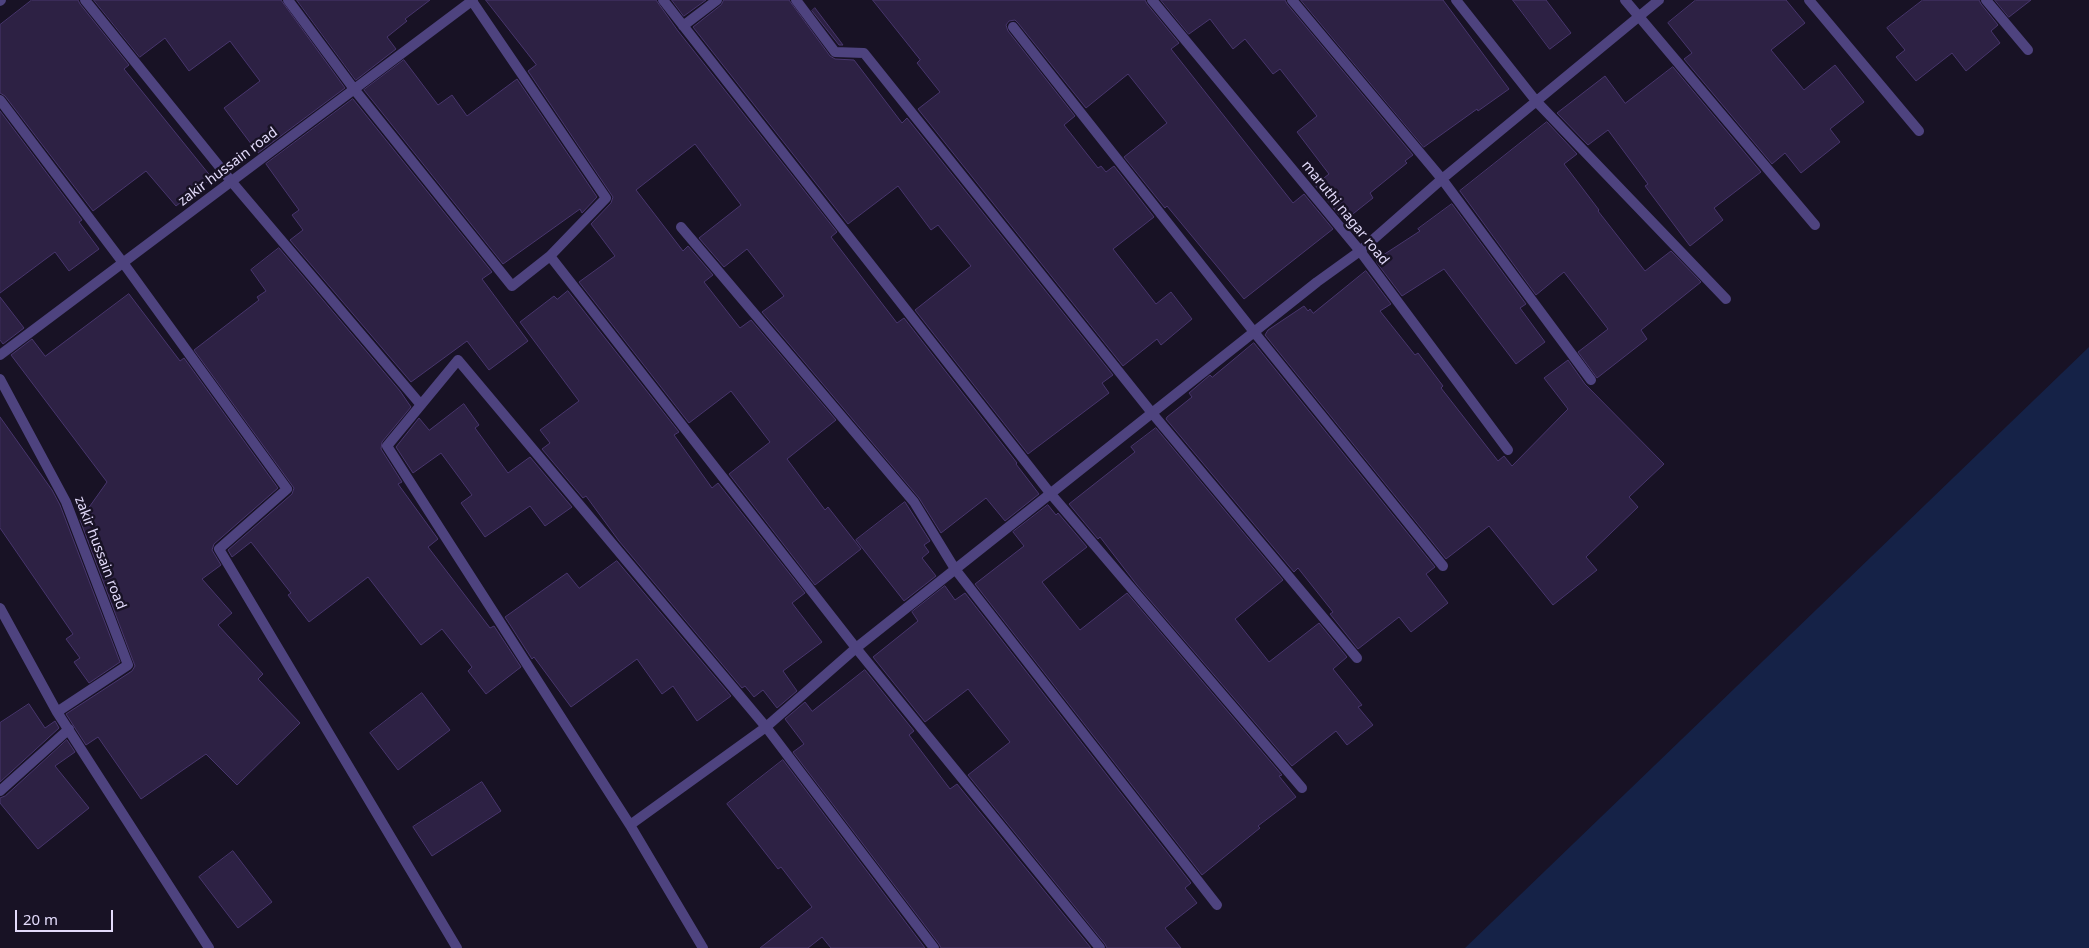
<!DOCTYPE html>
<style>
body{margin:0}
#map{position:relative;width:2089px;height:948px;overflow:hidden;background:#181225;font-family:"Noto Sans",sans-serif}
canvas{display:block}
.scale{position:absolute;left:15px;top:910px;width:98px;height:22px;box-sizing:border-box;border:2px solid #e3dbfb;border-top:0;padding-left:6px;font-size:15px;line-height:18px;white-space:nowrap;color:#e3dbfb;-webkit-text-stroke:4px #181225;paint-order:stroke}
</style>
<div id="map">
<canvas width="2089" height="948"></canvas>
<div class="scale">20 m</div>
</div>
<script>
const g = document.querySelector('canvas').getContext('2d');
g.lineJoin = 'round';
function fill(path, color) {
  g.fillStyle = color;
  g.fill(path, 'evenodd');
}
function trace(path, color, width, dash) {
  g.strokeStyle = color;
  g.lineWidth = width;
  g.lineCap = dash ? 'butt' : 'round';
  g.setLineDash(dash || []);
  g.stroke(path);
}
function label(font, color, halo, rows, align = 'center') {
  g.font = font + ' "Noto Sans",sans-serif';
  g.lineWidth = 5;
  g.setLineDash([]);
  g.textBaseline = 'middle';
  g.strokeStyle = halo;
  g.fillStyle = color;
  for (const [text, x, y, turn = 0] of rows) {
    g.save();
    g.translate(x, y);
    g.rotate((+turn || 0) * Math.PI / 180);
    g.textAlign = isNaN(turn) ? turn : align;
    if (halo) g.strokeText(text, 0, 0);
    g.fillText(text, 0, 0);
    g.restore();
  }
}
fill(new Path2D(`
 M2089,347v601h-624z`), '#152247');
const building = new Path2D(`
 M32,0h46l2,4 49,61 -5,4 88,109 -36,28 -30,-35 -53,40 -88,-115 -5,-3v-68z
 M94,0h187l64,88 -87,65 -34,-45 36,-27 -30,-40 -41,30 -24,-33 -25,19z
 M297,0h133l-25,19 2,2 -20,16 9,12 -40,31z
 M486,0h170l22,31 159,201 -6,5 66,86 7,-5 113,145 -1,1 23,30 -34,27 -19,-23 -45,35 -22,-35 -157,-186 22,-16 -37,-47 -23,18 -25,-29 42,-33 -46,-61 -59,46 47,61 5,-5 25,29 -9,7 36,46 11,-8 85,100 -49,39 38,51 3,-3 33,42 -46,36 -86,-111 41,-32 -39,-51 -42,32 -110,-141 36,-26 -24,-32 20,-21 2,-6 -85,-126 8,-6z
 M672,0h34l-22,16z
 M724,0h65l41,56 5,3 19,1 48,63 5,-5 206,257 -11,8 7,10 -81,61 -113,-144 56,-44 -33,-41 -7,5 -33,-44 -50,38 -155,-197 28,-22z
 M873,0h272l2,4 32,39 -8,6 122,154 11,-9 29,35 -89,70 -77,-93 -2,2 -41,-51 43,-34 -39,-49 -42,34 -68,-85 -3,-3 -6,1 -3,4 2,6 67,85 -11,9 34,43 3,-2 5,6 8,-6 40,51 -41,32 43,55 15,-12 21,27 -31,26 -4,-6 -34,27 -205,-257 22,-17 -23,-29 3,-3z
 M1161,0h124l2,4 126,151 -8,6 2,2 -37,30 3,5 -29,23 -29,-36 14,-11 -32,-42 20,-16 -37,-47 -7,5 -28,-35 -12,10 -23,-30 -21,15z
 M1301,0h142l66,89 -31,22 -1,-2 -53,38z
 M1513,0h33l25,33 -21,16z
 M1696,0h90l19,23 -34,27 33,40 31,-25 29,37 -34,27 10,13 -39,31 -16,-20 -13,11 -88,-105 8,-6 -24,-30z
 M1923,0h56l2,4 17,21 -7,6 9,12 -34,28 -14,-18 -36,28 -20,-24 9,-7 -18,-22z
 M1995,0h36l-22,17z
 M815,8l28,37h-4l-27,-34z
 M404,60l34,45 14,-10 15,21 50,-37 80,118 -15,16 -2,-4 -77,55 -139,-174z
 M1673,67l88,105 -47,36 9,12 -33,26 -45,-60 3,-2 -40,-54 -20,15 -31,-32 48,-37 20,27z
 M353,99l139,173 -10,7 46,62 -39,29 -22,-29 -56,41 -121,-142 13,-10 -11,-15 7,-5 -33,-46z
 M0,111l82,109 -3,2 20,27 -30,22 -14,-19 -55,41z
 M1547,122l30,32 -13,10 35,46 -1,1 47,60 26,-20 30,31 -60,48 6,9 -50,39 -19,-26 30,-23 -44,-57 -28,23 -76,-104z
 M1452,204l74,100 -6,4 25,34 -29,22 -72,-95 -42,27 -25,-33v-4l43,-28 -2,-2z
 M279,248l121,143 11,16 -29,35 -1,7 21,33 -4,2 40,55 -10,8 62,81 4,-2 27,41 -35,27 -18,-23 4,-4 -30,-38 -21,16 -53,-68 -59,45 -21,-27 3,-2 -40,-51 -19,15 -4,-7 64,-56 2,-6 -100,-138 65,-50 -2,-3 9,-6 -15,-21z
 M1366,271l25,33 -11,7 35,44 3,-2 25,33 -2,2 57,73 6,-5 8,10 56,-57 -24,-31 24,-18 17,24 79,80 -35,33 9,10 -52,50 11,13 -44,35 -64,-79 -43,33 -181,-224 3,-5 36,-24 4,5 2,-2 3,4z
 M568,291l111,141 -5,3 38,53 6,-5 87,110 -13,10 30,39 -39,29 14,20 -20,17 -14,-18 -9,7 -9,-11 -3,2 -123,-147 -33,-45 -3,2 -41,-49 8,-6 -10,-13 39,-29 -59,-79 34,-26 3,3z
 M129,294l51,67 4,-3 94,130 -64,56 -2,6 9,15 -19,14 30,34 -14,12 45,49 -5,5 42,44 -63,62 -31,-31 -65,45 -43,-62 -12,8 -20,-31 66,-43 3,-5 -55,-146 27,-38 -96,-127 21,-16 13,17z
 M0,297l24,31 -21,16 -3,-4z
 M1254,343l181,224 -9,7 22,29 -37,29 -12,-15 -41,32 -28,-35 3,-2 -35,-44 -4,4 -128,-153 1,-2 25,-20 -3,-4 21,-18 2,2z
 M464,404l15,21 -4,3 33,45 22,-16 42,50 -27,19 -15,-20 -45,31 -24,-34 11,-8 -31,-42 -28,20 -17,-26 23,-29 10,12z
 M0,417l52,73 8,15 60,157 -31,21 -15,-21 6,-4 -14,-19 7,-5 -73,-106z
 M1156,428l127,152 -48,39 34,43 50,-39 28,34 -14,12 29,36 -4,2 15,18 -26,20 -11,-14 -44,35 -155,-181 -37,-48 -2,2 -29,-35 66,-52 -4,-5z
 M905,502l25,39 -6,4 5,7 -7,6 14,18 -32,25 -48,-61z
 M1048,505l8,10 2,-2 29,34 -45,35 38,48 47,-37 155,182 -3,1 17,21 -38,29 2,2 -58,47 -227,-291 49,-38 -11,-14z
 M617,561l114,135 -34,25 -24,-35 -11,8 -25,-35 -66,48 -37,-50 -2,2 -27,-42 62,-44 12,15z
 M945,586l10,14 10,-7 226,290 -6,5 12,15 -32,25 16,20h-74l-2,-4 -137,-169 42,-33 -42,-53 -43,33 -52,-65 45,-36 -6,-9z
 M865,670l49,61 -5,4 41,54 7,-5 134,164h-150l-2,-4 -146,-192 11,-8 -19,-25 20,-17 7,9z
 M422,693l28,37 -52,40 -28,-37z
 M29,704l16,24 10,-7 4,7 -59,54v-59z
 M67,740l8,12 -20,14 34,42 -51,41 -38,-46v-5l5,-2z
 M783,760l142,188h-94l-9,-11 -14,11h-48l52,-41 -31,-40 -3,2 -51,-65z
 M482,782l19,29 -69,45 -19,-29z
 M233,851l39,51 -34,26 -39,-51z`);
fill(building, '#2d2144');
trace(building, '#48366d', 1);
trace(new Path2D(`
 M85,0l146,181 190,224
 M288,0l66,89 158,197 38,-30 56,-58 -134,-197
 M663,0l387,493 252,295
 M796,0l39,52 29,1 288,360 205,245
 M1152,0l208,251 148,199
 M1292,0l150,179 149,201
 M1456,0l80,101 190,198
 M1625,0l190,225
 M1809,0l110,131
 M1986,0l42,50
 M0,1l1,-1
 M683,26l34,-26
 M1013,27l241,305 189,234
 M0,100l124,164 163,225 -68,60 238,399
 M681,227l233,275 41,67 262,336
 M550,256l306,392 244,300
 M0,355l473,-355
 M0,379l66,123 62,163 -71,47
 M0,608l57,104 152,236
 M0,791l69,-62
 M630,825l136,-98 90,-79 461,-366 43,-31 82,-72 217,-179
 M703,948l-73,-123 -243,-379 71,-86 308,367 168,221`), '#4e437f', 10);
label('14px', '#e3dbfb', '#181225', [
 ["zakir hussain road",228,167,-37],
 ["maruthi nagar road",1345,213,51],
 ["zakir hussain road",100,553,69]
]);
</script>
